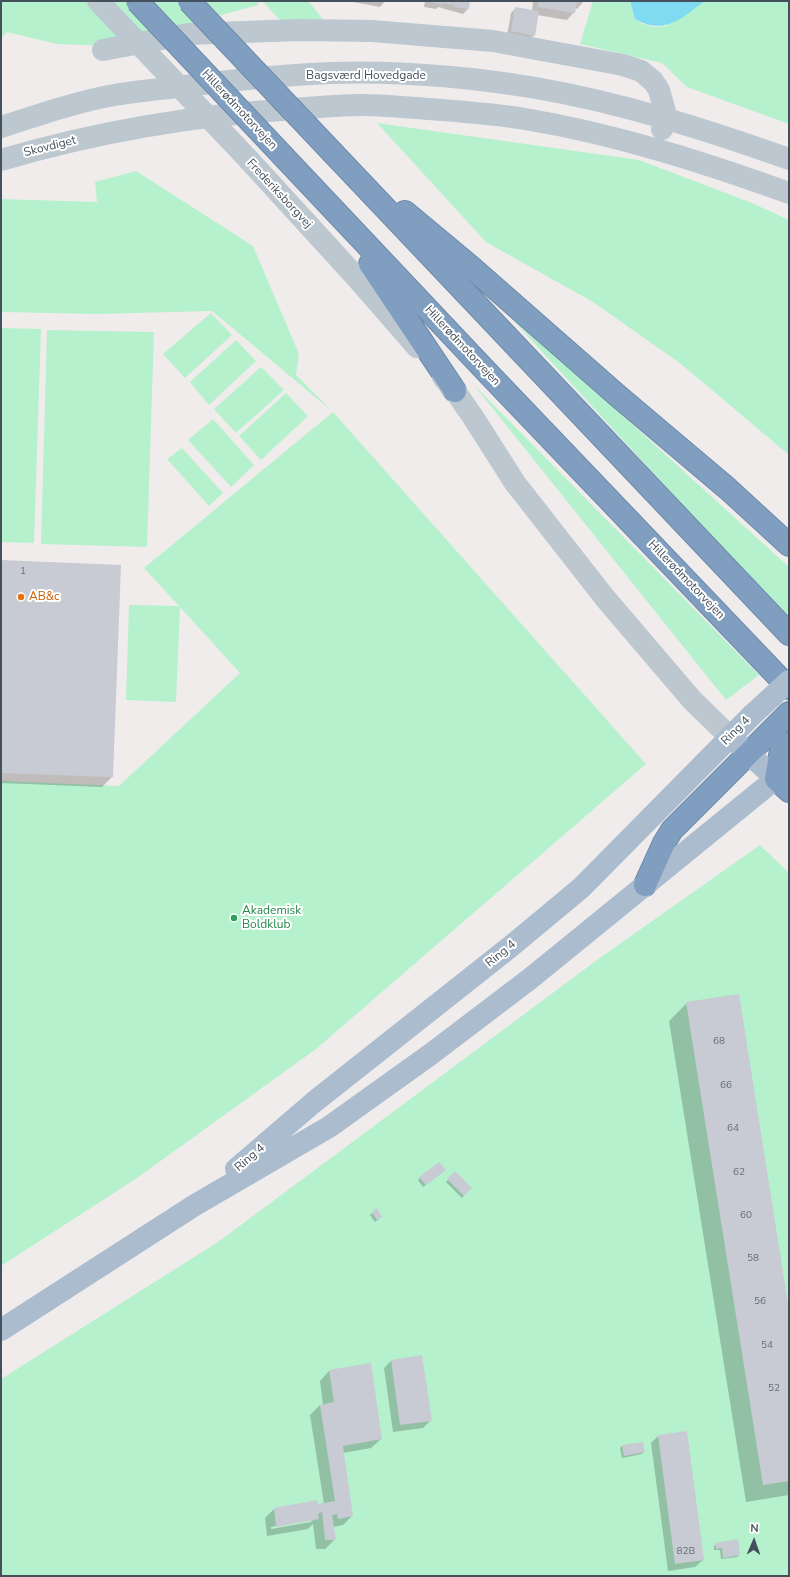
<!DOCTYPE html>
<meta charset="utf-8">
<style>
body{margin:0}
#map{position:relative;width:790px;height:1577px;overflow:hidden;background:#f0ecec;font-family:"Nunito Sans",sans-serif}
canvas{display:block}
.frame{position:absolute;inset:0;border:2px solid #44505b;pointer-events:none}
.north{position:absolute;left:734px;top:1521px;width:40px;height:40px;-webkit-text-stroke:3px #fff;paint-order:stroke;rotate:2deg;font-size:11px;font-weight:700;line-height:16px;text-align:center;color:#44505b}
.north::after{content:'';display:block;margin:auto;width:14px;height:18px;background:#44505b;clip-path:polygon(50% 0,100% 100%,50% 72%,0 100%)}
</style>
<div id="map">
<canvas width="790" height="1577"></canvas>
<div class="frame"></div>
<div class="north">N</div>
</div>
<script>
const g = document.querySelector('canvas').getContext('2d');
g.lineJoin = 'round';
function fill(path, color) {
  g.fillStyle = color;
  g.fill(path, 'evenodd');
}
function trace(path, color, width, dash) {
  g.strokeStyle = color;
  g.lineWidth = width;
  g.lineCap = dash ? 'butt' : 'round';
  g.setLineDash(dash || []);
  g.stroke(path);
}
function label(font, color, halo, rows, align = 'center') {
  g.font = font + ' "Nunito Sans",sans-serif';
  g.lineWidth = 4;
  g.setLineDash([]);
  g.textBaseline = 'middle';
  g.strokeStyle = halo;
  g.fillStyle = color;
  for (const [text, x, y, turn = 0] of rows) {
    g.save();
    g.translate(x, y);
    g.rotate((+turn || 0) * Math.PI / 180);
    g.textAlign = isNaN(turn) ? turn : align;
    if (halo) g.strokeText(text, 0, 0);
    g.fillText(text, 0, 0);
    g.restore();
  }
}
fill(new Path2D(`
 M1,1h257v4l-150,41 -51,-2 -50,-12 -6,6z
 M262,1h46l18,22 -44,-1z
 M593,1h37l5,18 8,5 11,3 11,-1 21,-11 19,-14h84v123l-102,-37 -25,-24 -82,-19z
 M377,123l262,37 113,43 37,17v235l-108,-91 -88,-62 -107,-60z
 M136,171l117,75 46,108 -3,21 37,37 313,352 -330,285 -179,129 -136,88v-485l118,5 121,-113 -60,-66 -4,95 -50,-2 3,-95 50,1 -35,-38 189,-156 -121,-101 -116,3 -95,-2v-113l96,3 -2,-20z
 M491,296l298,271v54z
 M211,313l21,22 -47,43 -22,-24z
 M1,328l40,1 -7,214 -33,-1z
 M47,330l107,2 -7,215 -106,-3z
 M236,340l20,21 -47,44 -19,-23z
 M261,367l23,23 -48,43 -22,-24z
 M474,385l285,290 -33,25z
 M286,393l22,23 -47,44 -22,-24z
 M213,419l41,46 -23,22 -43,-47z
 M182,448l41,45 -14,13 -42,-47z
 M760,845l29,28v703h-788v-197l217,-137 379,-282z`), '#b6f1cd');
fill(new Path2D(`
 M630,1h75c-23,17 -41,35 -70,18z`), '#80dbf2');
fill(new Path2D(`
 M348,1h37l-5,6z
 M425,1h44l-1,8 -5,5 -25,-7 -2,2 -12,-2z
 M533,1h51l-7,8 -2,-1 -1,4 -7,8 -30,-5 -3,20 -5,5 -22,-4 4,-23 5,-5 16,3z
 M1,561l119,5 -8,211 -10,10 -101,-4z
 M687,1003l102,313v179l-43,7 -77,-481z
 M442,1172l-19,15 -5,-7 2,-2z
 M455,1173l16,15 -9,10 -16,-16z
 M372,1213l7,6 -4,3 -5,-7z
 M421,1356l10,64 -8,8 -30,4 -9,-64 7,-7z
 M329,1371l52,68 -10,9 -28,5 9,63 -9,9 -10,2 2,12 -10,10h-9l-3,-25 -5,5 -41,7 -2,-18 9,-9 50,-5 -14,-89 10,-10h3l-3,-24zM313,1519l-2,3 -40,7v-2z
 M658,1436l45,124 -8,7 -27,4 -17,-128z
 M622,1446l22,6 -2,2 -20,4 -2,-10z
 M716,1544l23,11 -2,2 -16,2 -1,-9h-6v-4z`), '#0003');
fill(new Path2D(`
 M427,1h43l-1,8 -14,-2v-2l-13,-2v2z
 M539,1h38l-2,12 -37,-6z
 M515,7l24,4 -4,25 -24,-5z
 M1,560l120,5 -8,212 -112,-4z
 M739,994l50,316v171l-26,4 -77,-483z
 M439,1162l7,8 -20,15 -7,-8z
 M455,1171l17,17 -8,8 -17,-17z
 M377,1208l5,9 -5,3 -5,-8z
 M422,1355l10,66 -32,4 -9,-65z
 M371,1363l11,76 -39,7 10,70 -15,3 -1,-5 -5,1 4,25h-11l-3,-28 -4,2 1,5 -43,8 -2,-19 43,-8 1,4 17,-3 -15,-96 14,-3 -5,-32z
 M687,1431l17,129 -29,4 -17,-129z
 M643,1442l2,10 -21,4 -2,-11z
 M738,1539l2,16 -17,3 -1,-10 -6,1 -1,-6z`), '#c8cbd3');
const highway = new Path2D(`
 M333,153l456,481
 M283,156l201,213 305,319
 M405,212l66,55 147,129 110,93 61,56
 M370,264l85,127
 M789,743l-8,7 -5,29 13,12
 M645,885l19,-42 8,-13 117,-117`);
trace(highway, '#6c8aab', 24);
trace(new Path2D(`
 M103,50l85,-16 111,-4 73,1 121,10 130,24 18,6 12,10 6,9 8,29 -5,10
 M1,127c37,-12 75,-25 113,-32 24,-4 48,-6 72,-9 48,-6 96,-11 145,-13 68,-2 138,4 205,15 87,15 171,42 253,71
 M1,160c95,-28 195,-45 294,-51 23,-2 46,-4 69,-4 17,0 35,2 52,3 36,3 73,5 109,11 90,15 178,43 264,74
 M249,160l107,117 61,70
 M443,377l12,14 18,26 42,66 90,115 87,102 38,37`), '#bcc7d0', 22);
trace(new Path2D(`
 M734,740l42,39
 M236,1169l78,-67 196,-155 71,-59 170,-172
 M1,1330l194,-125 134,-78 102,-73 100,-76 258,-210`), '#aabcce', 22);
trace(highway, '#809fc0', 22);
const highwayBridge = new Path2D(`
 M137,1l146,155
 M189,1l144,152`);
trace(highwayBridge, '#6c8aab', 24, []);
trace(new Path2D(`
 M98,1l151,159`), '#bcc7d0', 22);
trace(new Path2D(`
 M751,716l38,-35`), '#aabcce', 22);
trace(highwayBridge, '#809fc0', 22);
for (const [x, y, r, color] of [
 [21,597,4,"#e8710a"],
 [234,918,4,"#2e9e5b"]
]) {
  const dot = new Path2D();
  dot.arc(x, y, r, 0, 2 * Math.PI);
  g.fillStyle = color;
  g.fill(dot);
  trace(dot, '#fff', 1.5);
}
label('10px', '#656f79', null, [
 ["1",23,572],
 ["68",719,1042],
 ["66",726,1086],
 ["64",733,1129],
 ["62",739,1173],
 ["60",746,1216],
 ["58",753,1259],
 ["56",760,1302],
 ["54",767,1346],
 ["52",774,1389],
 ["82B",686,1552]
]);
label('12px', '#44505b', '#fff', [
 ["Bagsværd Hovedgade",366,76],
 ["Hillerødmotorvejen",239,110,47],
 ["Skovdiget",50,147,-14],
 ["Frederiksborgvej",279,194,47],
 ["Hillerødmotorvejen",462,346,47],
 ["Hillerødmotorvejen",686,580,46],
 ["Ring 4",736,731,-45],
 ["Ring 4",501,954,-39],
 ["Ring 4",250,1158,-41]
]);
label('12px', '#c56008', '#fff', [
 ["AB&c",29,597]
], 'left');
label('12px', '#27864d', '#fff', [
 ["Akademisk",242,911],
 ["Boldklub",242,925]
], 'left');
</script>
